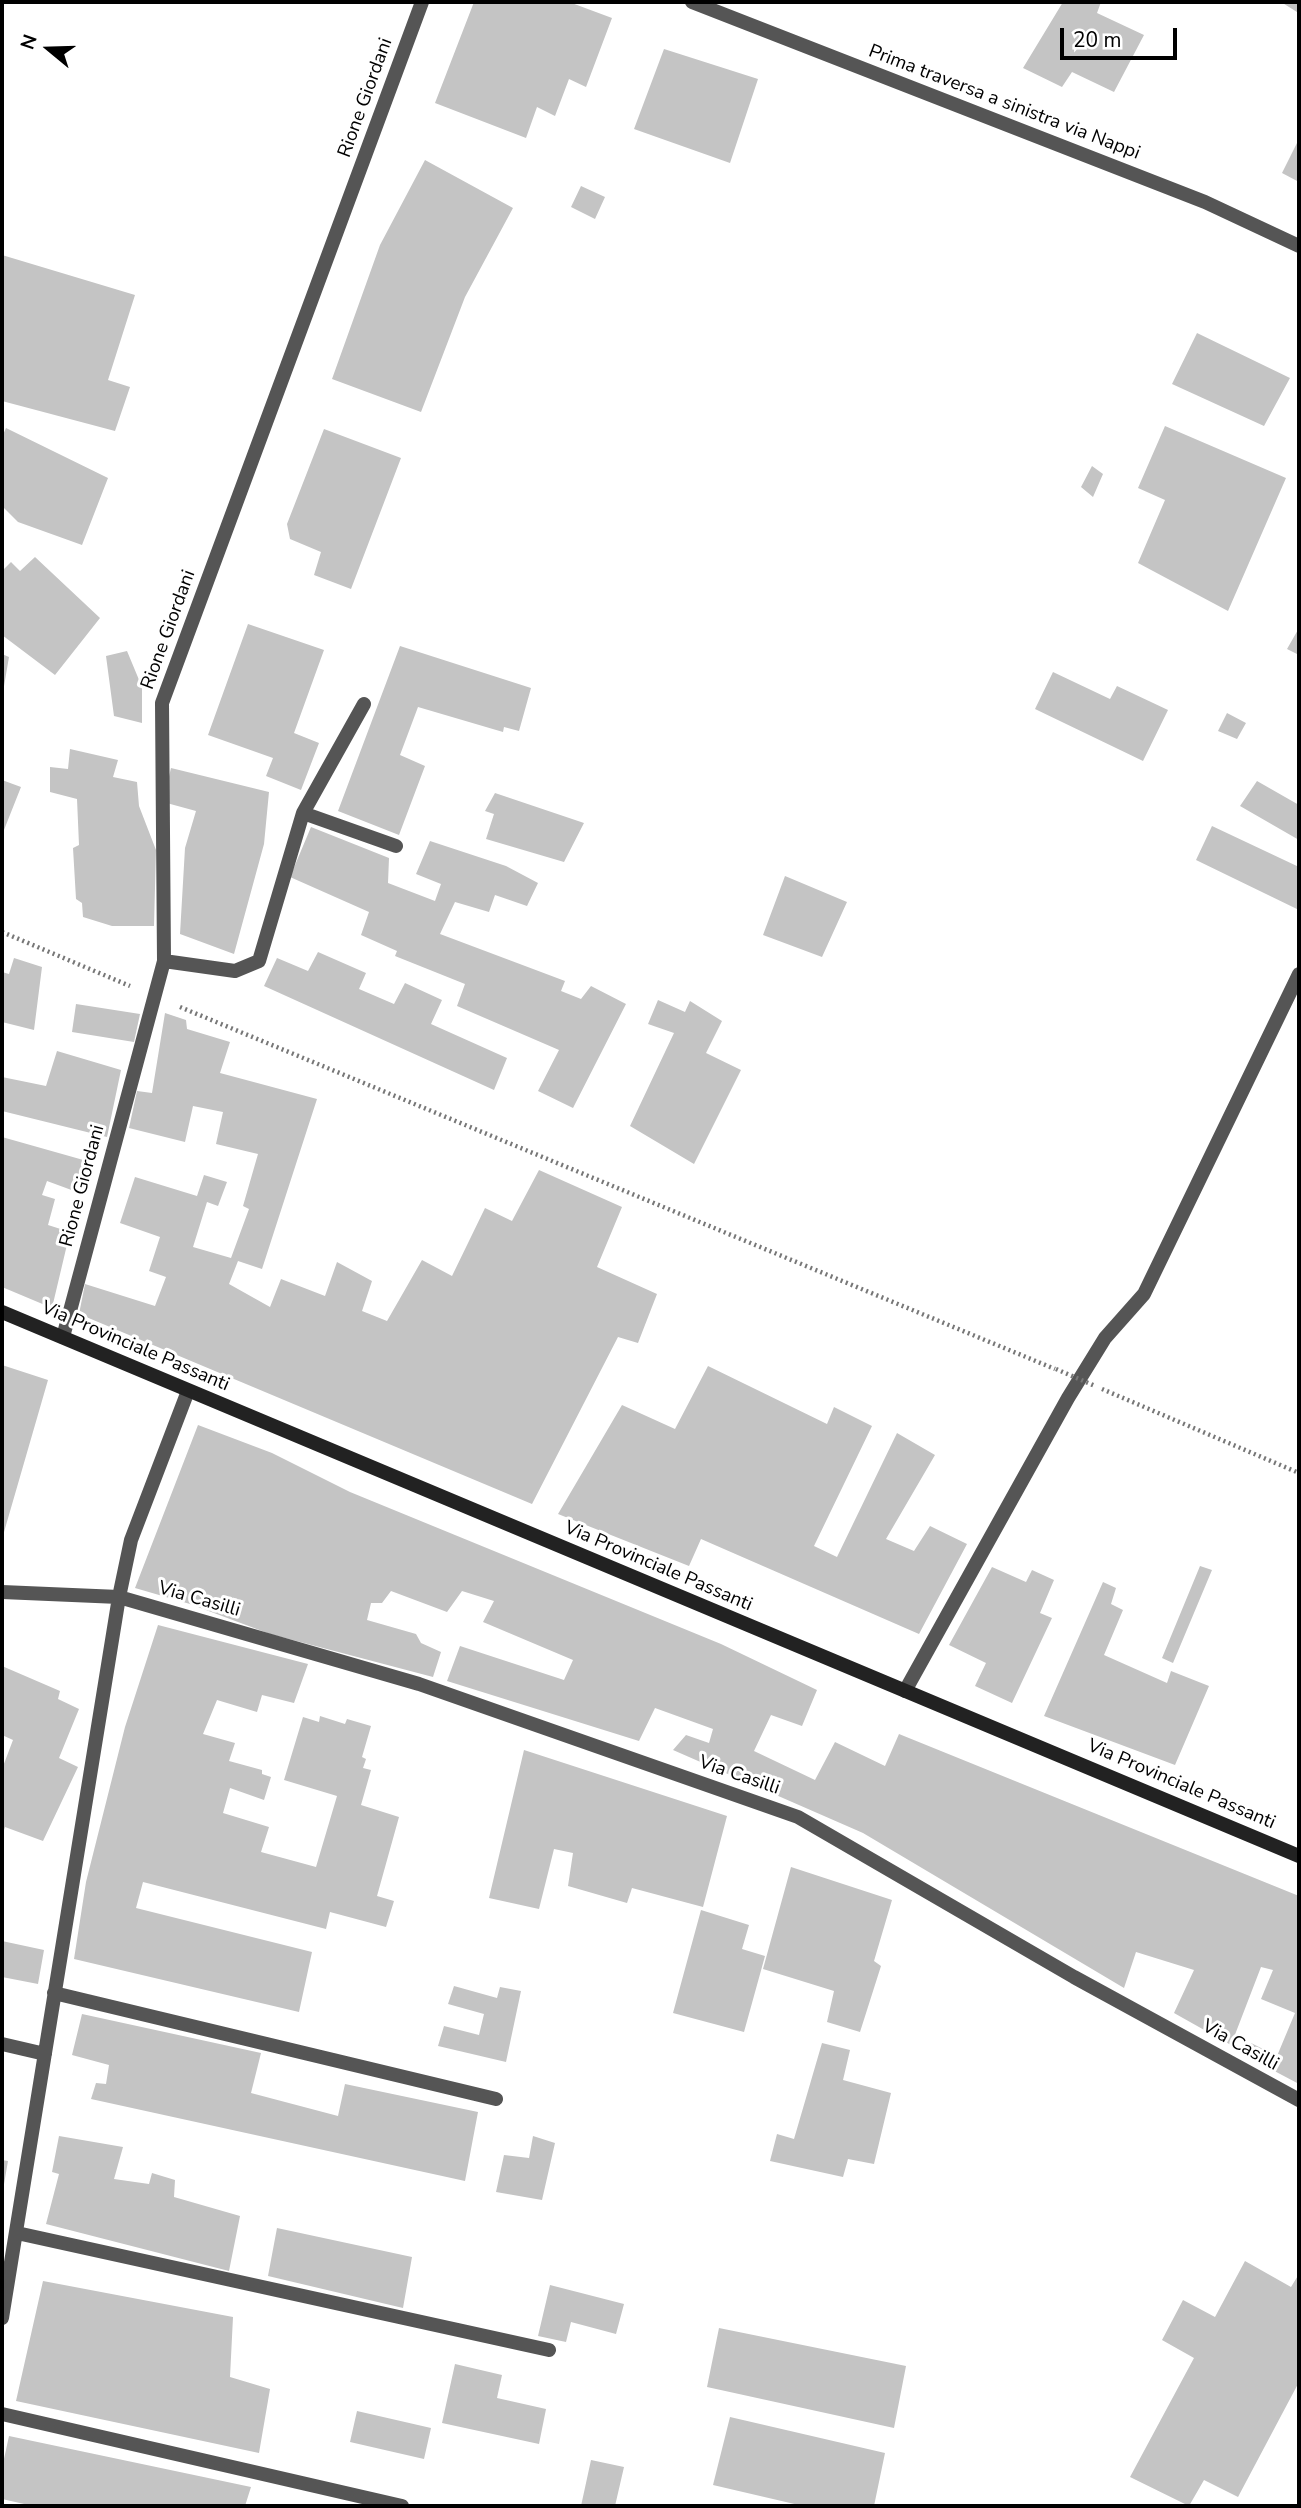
<!DOCTYPE html>
<style>
body{margin:0}
#map{position:relative;width:1301px;height:2508px;overflow:hidden;background:#fff;font-family:"Nunito Sans",sans-serif}
canvas{display:block}
.frame{position:absolute;inset:0;border:4px solid #000;pointer-events:none}
.north{position:absolute;left:14px;top:14px;width:70px;height:70px;-webkit-text-stroke:5px #fff;paint-order:stroke;rotate:289deg;font-size:19px;font-weight:700;line-height:28px;text-align:center;color:#000}
.north::after{content:'';display:block;margin:auto;width:24px;height:32px;background:#000;clip-path:polygon(50% 0,100% 100%,50% 72%,0 100%)}
.scale{position:absolute;left:1060px;top:28px;width:117px;height:32px;box-sizing:border-box;border:4px solid #000;border-top:0;padding-left:9px;font-size:21px;line-height:24px;white-space:nowrap;color:#000;-webkit-text-stroke:5px #fff;paint-order:stroke}
</style>
<div id="map">
<canvas width="1301" height="2508"></canvas>
<div class="frame"></div>
<div class="north">N</div>
<div class="scale">20 m</div>
</div>
<script>
const g = document.querySelector('canvas').getContext('2d');
g.lineJoin = 'round';
function fill(path, color) {
  g.fillStyle = color;
  g.fill(path, 'evenodd');
}
function trace(path, color, width, dash) {
  g.strokeStyle = color;
  g.lineWidth = width;
  g.lineCap = dash ? 'butt' : 'round';
  g.setLineDash(dash || []);
  g.stroke(path);
}
function label(font, color, halo, rows, align = 'center') {
  g.font = font + ' "Nunito Sans",sans-serif';
  g.lineWidth = 6;
  g.setLineDash([]);
  g.textBaseline = 'middle';
  g.strokeStyle = halo;
  g.fillStyle = color;
  for (const [text, x, y, turn = 0] of rows) {
    g.save();
    g.translate(x, y);
    g.rotate((+turn || 0) * Math.PI / 180);
    g.textAlign = isNaN(turn) ? turn : align;
    if (halo) g.strokeText(text, 0, 0);
    g.fillText(text, 0, 0);
    g.restore();
  }
}
fill(new Path2D(`
 M474,2h95l43,16 -26,69 -17,-8 -14,37 -18,-9 -11,31 -91,-35z
 M1063,2h38l-4,11 47,22 -30,57 -42,-20 -10,15 -39,-19z
 M1281,2h18v11l-2,-1z
 M664,49l94,30 -28,84 -96,-34z
 M1299,139v43l-17,-9z
 M425,160l88,48 -48,89 -44,115 -89,-33 48,-134z
 M581,186l24,11 -10,22 -24,-12z
 M2,255l133,40 -27,85 22,7 -15,44 -113,-30z
 M1197,333l93,45 -26,48 -92,-42z
 M1165,426l121,52 -58,133 -90,-48 27,-63 -27,-12z
 M6,428l102,50 -26,67 -64,-23 -16,-16v-69z
 M324,429l77,29 -50,131 -37,-14 7,-23 -31,-13 -3,-15z
 M1092,466l11,8 -10,23 -12,-10z
 M35,557l65,61 -45,57 -53,-40v-64l9,-9 9,9z
 M248,624l76,26 -30,83 25,10 -18,47 -35,-14 7,-18 -65,-23z
 M1299,628v27l-12,-6z
 M400,646l131,42 -12,43 -15,-4 -1,5 -85,-25 -18,48 25,11 -26,69 -61,-24z
 M127,651l15,36v36l-28,-7 -8,-60z
 M2,654l7,3 -6,35 -1,-1z
 M1053,672l57,27 7,-13 51,24 -25,51 -108,-52z
 M1227,713l19,10 -9,16 -19,-8z
 M70,749l48,11 -5,17 24,5 2,24 17,44 -2,76h-42l-29,-9 -1,-14 -6,-4 -3,-51 6,-3 -2,-46 -27,-7v-25l18,2z
 M171,768l98,24 -5,52 -30,110 -54,-20 5,-86 11,-37 -33,-9z
 M2,780l19,7 -19,48z
 M1257,781l42,24v35l-59,-34z
 M495,793l89,30 -20,39 -78,-23 8,-25 -9,-3z
 M1212,826l87,41v43l-103,-50z
 M311,827l78,31 -1,25 47,18 6,-17 -25,-10 14,-33 76,25 32,17 -11,23 -32,-11 -6,17 -34,-10 -15,32 125,47 -4,10 20,8 10,-13 35,18 -53,104 -35,-17 21,-41 -102,-44 8,-22 -70,-28 2,-5 -36,-16 8,-23 -79,-35z
 M785,876l62,26 -25,55 -59,-22z
 M318,952l48,21 -7,16 35,15 11,-21 37,17 -11,24 76,34 -13,32 -230,-104 13,-28 31,13z
 M14,958l28,9 -8,63 -32,-8v-50l7,2z
 M658,1000l27,12 5,-11 32,20 -16,32 35,17 -47,94 -64,-38 44,-93 -26,-9z
 M76,1004l64,10 -6,28 -62,-10z
 M165,1013l21,7 1,9 43,13 -10,31 97,26 -55,170 -24,-8 -9,23 41,23 11,-28 44,17 12,-34 35,19 -10,30 25,10 35,-61 30,16 33,-68 27,13 27,-51 83,37 -25,60 60,27 -19,49 -20,-6 -86,167 -453,-190 6,-30 70,22 11,-29 -17,-6 11,-34 -40,-14 15,-46 62,19 7,-21 23,7 -9,24 -11,-4 -14,45 38,11 18,-49 -6,-3 15,-52 -42,-10 7,-32 -30,-6 -8,36 -56,-14 8,-37 15,2z
 M57,1051l64,19 -14,67 -105,-26v-34l44,9z
 M2,1137l92,26 -9,32 -38,-14 -5,14 13,4 -7,26 22,7 -18,76 -50,-21z
 M2,1365l46,15 -46,159z
 M708,1366l119,58 7,-17 38,19 -58,120 23,11 60,-124 38,22 -49,84 28,12 16,-25 37,18 -48,90 -218,-95 -12,27 -131,-52 64,-109 53,24z
 M198,1425l74,28 78,39 371,152 96,46 -15,36 -31,-11 -17,36 61,29 20,-38 50,24 14,-32 400,162v188l-53,-28 5,-13 26,13 18,-43 -34,-14 12,-29 -12,-3 -30,78 -57,-32 20,-43 -58,-18 -12,36 -261,-155 -190,-83 13,-15 23,8 4,-14 -58,-21 -16,33 -192,-60 13,-35 104,34 9,-20 -90,-38 11,-21 -32,-10 -15,21 -56,-21 -9,12h-11l-4,17 49,14 5,9 20,9 -8,25 -163,-43 -80,-30 -55,-16z
 M1200,1566l12,4 -39,93 -11,-5z
 M992,1567l34,15 6,-12 22,10 -14,33 12,5 -40,85 -37,-17 11,-23 -37,-18z
 M1103,1582l13,6 -5,16 12,6 -19,45 63,28 4,-12 38,15 -34,79 -131,-49z
 M158,1625l150,39 -14,39 -32,-8 -5,17 -40,-12 -14,34 32,9 -6,18 33,9v4l9,3 -7,23 -34,-12 -7,25 46,14 -8,25 55,15 21,-71 -53,-16 19,-63 16,5 1,-6 25,8 2,-5 24,7 -9,31 4,2 -3,9 8,2 -10,35 38,12 -22,79 17,5 -8,26 -56,-15 -4,17 -183,-47 -7,26 176,44 -13,60 -225,-53 12,-77 39,-155z
 M2,1666l58,25 -2,8 21,10 -20,49 19,9 -35,74 -38,-14 -3,9v-67l11,-29 -11,-5z
 M524,1750l203,66 -24,91 -71,-19 -5,15 -59,-17 5,-33 -19,-4 -15,60 -50,-11z
 M791,1867l101,33 -18,61 7,5 -21,66 -33,-10 7,-31 -71,-22z
 M701,1910l48,15 -7,24 23,7 -21,76 -71,-19z
 M2,1941l42,9 -6,34 -36,-7z
 M454,1986l43,12 3,-11 21,4 -15,71 -68,-16 6,-20 35,9 5,-21 -36,-10z
 M82,2014l179,39 -10,40 87,23 7,-32 133,28 -13,69 -374,-82 5,-16 10,1 3,-19 -37,-10z
 M822,2043l28,7 -7,30 48,13 -17,71 -26,-5 -5,18 -73,-16 7,-27 17,5z
 M59,2136l64,11 -9,32 35,5 3,-11 23,7 -1,17 66,19 -11,55 -183,-47 13,-50 -7,-2z
 M533,2136l22,7 -13,57 -46,-8 8,-37 25,3z
 M2,2160l6,1 -5,29h-1z
 M277,2228l135,29 -9,51 -135,-32z
 M1245,2261l46,26 8,-13v108l-61,115 -34,-17 -15,26 -59,-29 64,-119 -32,-18 21,-40 32,17z
 M43,2281l190,36 -3,60 40,12 -11,64 -243,-52z
 M550,2285l74,19 -8,30 -45,-12 -5,20 -28,-6z
 M719,2328l187,38 -12,62 -187,-41z
 M455,2364l47,11 -5,23 49,11 -7,35 -97,-21z
 M357,2411l74,17 -7,31 -74,-17z
 M730,2417l155,36 -11,53h-71l-90,-21z
 M9,2436l242,51 -6,19h-212l-31,-7v-31z
 M591,2460l33,7 -9,39h-34z`), '#c4c4c4');
trace(new Path2D(`
 M2,932l128,54
 M180,1007l875,362
 M1102,1389l197,84`), '#777', 4.5, [2, 3.5]);
trace(new Path2D(`
 M692,2l513,200 94,44
 M303,813l61,-109
 M164,961l71,10 24,-10 44,-148 93,33
 M63,1337l101,-376 -2,-258 260,-701
 M2,1592l117,5 300,87 379,133 276,160 225,123
 M905,1691l163,-293 37,-60 39,-44 155,-320
 M54,1993l442,106
 M2,2044l43,10
 M17,2233l532,117
 M2,2318l117,-721 12,-57 57,-149
 M2,2414l400,92`), '#555', 14);
trace(new Path2D(`
 M2,1312l1297,544`), '#222', 14);
trace(new Path2D(`
 M1056,1369l39,17`), '#777', 4.5, [2, 3.5]);
label('19px', '#000', '#fff', [
 ["Rione Giordani",366,98,-70],
 ["Prima traversa a sinistra via Nappi",1004,103,21],
 ["Rione Giordani",169,630,-70],
 ["Rione Giordani",83,1186,-75],
 ["Via Provinciale Passanti",135,1347,23],
 ["Via Provinciale Passanti",658,1567,23],
 ["Via Casilli",199,1600,16],
 ["Via Casilli",739,1776,19],
 ["Via Provinciale Passanti",1181,1785,23],
 ["Via Casilli",1240,2046,29]
]);
</script>
